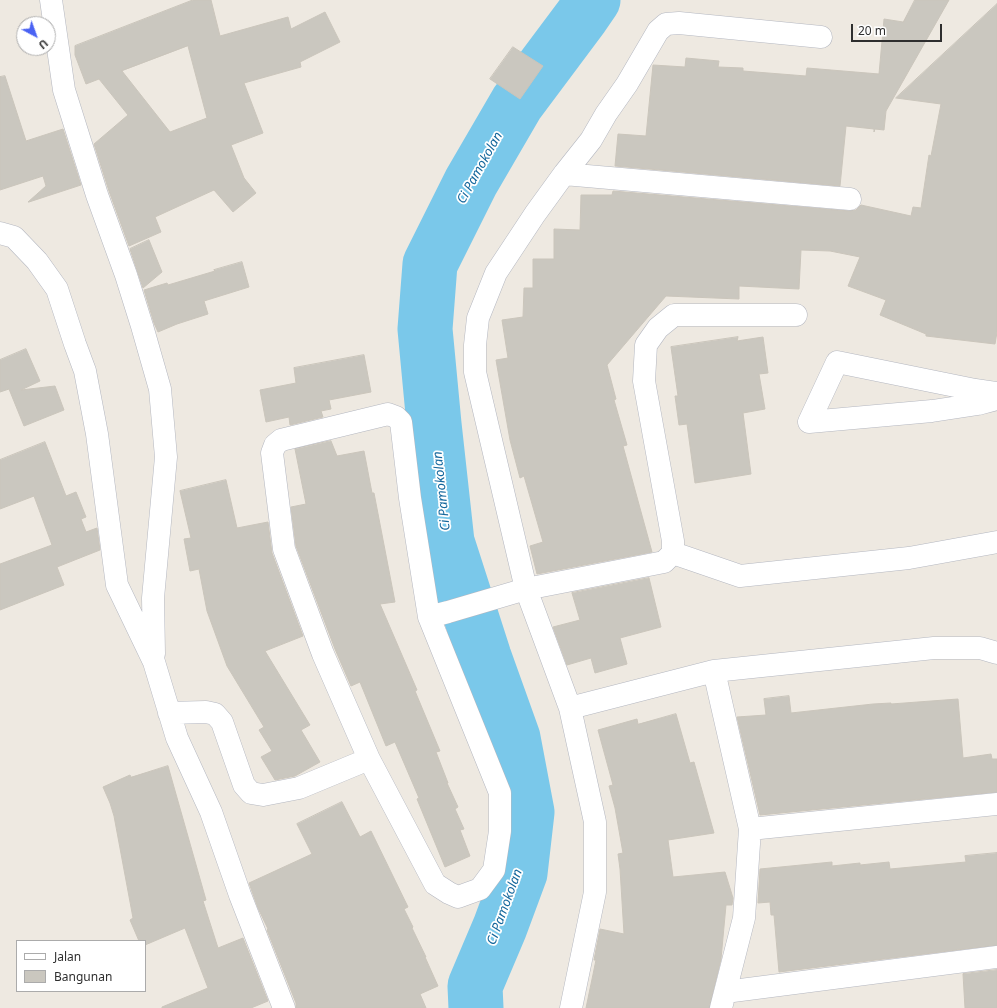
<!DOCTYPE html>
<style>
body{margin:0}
#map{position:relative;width:997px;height:1008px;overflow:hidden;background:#eee9e1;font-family:"Noto Sans",sans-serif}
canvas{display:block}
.legend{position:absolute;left:16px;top:940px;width:130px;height:52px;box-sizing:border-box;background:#fff;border:1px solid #ababab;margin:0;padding:5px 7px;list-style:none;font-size:12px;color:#2e2e2e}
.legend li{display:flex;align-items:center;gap:8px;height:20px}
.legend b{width:20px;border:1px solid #ababab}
.north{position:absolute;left:16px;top:16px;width:40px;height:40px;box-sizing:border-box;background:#fff;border:1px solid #ababab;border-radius:50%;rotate:139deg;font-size:11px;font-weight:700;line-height:16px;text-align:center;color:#2e2e2e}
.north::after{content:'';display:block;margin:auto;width:14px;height:18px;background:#4a62f3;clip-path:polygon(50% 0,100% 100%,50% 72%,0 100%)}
.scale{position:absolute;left:851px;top:24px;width:91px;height:18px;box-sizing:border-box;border:2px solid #2e2e2e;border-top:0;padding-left:5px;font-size:12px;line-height:14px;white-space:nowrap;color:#2e2e2e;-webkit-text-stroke:3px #fff;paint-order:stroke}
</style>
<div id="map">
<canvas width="997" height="1008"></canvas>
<ul class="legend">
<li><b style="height:5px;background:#fff"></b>Jalan</li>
<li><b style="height:11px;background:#cac7bf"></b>Bangunan</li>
</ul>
<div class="north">U</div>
<div class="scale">20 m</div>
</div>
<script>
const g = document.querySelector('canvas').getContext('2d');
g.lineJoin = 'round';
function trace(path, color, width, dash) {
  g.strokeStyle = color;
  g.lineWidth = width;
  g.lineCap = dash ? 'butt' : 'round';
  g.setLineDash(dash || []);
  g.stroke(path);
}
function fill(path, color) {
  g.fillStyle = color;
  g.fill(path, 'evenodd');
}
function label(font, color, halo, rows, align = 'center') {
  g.font = font + ' "Noto Sans",sans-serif';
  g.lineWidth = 3.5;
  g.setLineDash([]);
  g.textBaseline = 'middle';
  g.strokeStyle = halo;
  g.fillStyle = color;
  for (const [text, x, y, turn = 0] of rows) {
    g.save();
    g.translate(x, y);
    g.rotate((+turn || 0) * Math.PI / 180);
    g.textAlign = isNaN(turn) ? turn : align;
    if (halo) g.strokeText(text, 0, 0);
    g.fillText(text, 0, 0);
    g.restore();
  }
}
trace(new Path2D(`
 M476,1008l-1,-22 25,-59 20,-54 7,-61 -14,-74 -29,-81 -37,-115 -13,-118 -9,-95 5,-65 41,-82 46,-79 65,-87 11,-16`), '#7ac8ea', 55);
const building = new Path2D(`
 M193,0h18l9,36 68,-19 3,12 34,-17 15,30 -40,20 1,5 -57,16 19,50 -32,12 13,33 12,15 -23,19 -19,-22 -59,27 6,15 -32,14 -20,-55 -15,-47 34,-29 -29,-36 -13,5 -11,-29v-9zM188,46l19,72 -37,14 -48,-61z
 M915,0h34l-63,111 -2,19 -9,-1 -1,3v-3l-28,-3 -6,60 -225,-20 3,-32 28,2 7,-71 32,2 1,-9 33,3 -1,6 25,1v3l63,5 1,-8 72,6 5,-55 19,3z
 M997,4v328l-2,12 -69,-8v-2l-46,-19 6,-15 -38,-14 12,-29 -30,-6 -29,-1 -2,39 -60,-3v13l-73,-3 -59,69 9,34 -2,1 13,45 -4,1 29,106 -115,22 -7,-28 13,-4 -19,-66 -4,2 -10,-38 -14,-80 12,-2 -6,-38 21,-3 1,-29h9v-29h21v-30l26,1 1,-35h31l1,-4 236,20 7,-1 5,-5 50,11 2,-9 8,1 8,-53 2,1 10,-52 -45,-6z
 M513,47l30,19 -23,33 -30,-20z
 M5,76l21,65 37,-12 18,56 -52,17h-1l18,-16 -3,-10 -43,14v-113z
 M149,240l13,32 -19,16 -13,-39z
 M242,262l7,25 -45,14 4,13 -31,10 -19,8 -4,-9 -10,-33 23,-7 1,2 47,-14 -1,-1z
 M738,337l-1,4 26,-4 5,36 -9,1 6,35 -22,4 8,61 -56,9 -8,-59 -8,1 -4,-29h3l-7,-49z
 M26,349l14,32 -19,9 34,-4 9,24 -40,16 -15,-37 -9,3v-32z
 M364,355l7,37 -42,8 2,9 -10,2 2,6 -33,8 -1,-8 -23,5 -6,-32 36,-7 -2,-15z
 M331,441l6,15 27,-5 8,42h2l21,109 -15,2 37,86 -2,1 25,60 -4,1 12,31h-1l11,24 -3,2 9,20 -4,1 10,26 -25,11 -28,-68 2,-1 -24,-56 -9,4 -26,-64 -9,4 -16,-37 -39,-103 -5,-39 15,-3 -11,-55z
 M45,442l21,54 10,-4 10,25 -5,2 5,13 11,-4 3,22 -43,17 7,18 -64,25v-46l52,-19 -18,-49 -34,13v-49z
 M226,480l11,48 31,-6 4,31 31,83 -38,15 45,74 -9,5 19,32 -25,14 -20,4 -14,-23 11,-6 -13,-21 5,-3 -37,-61 -20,-55 -8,-42 -9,2 -6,-32 7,-1 -11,-47z
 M649,578l12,49 -41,11 7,26 -32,9 -4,-15 -24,7 -14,-38 27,-7 -8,-27z
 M789,696l2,17 82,-9 18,-1v1l67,-5 5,59 28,-4 1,5h5v33l-237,23 -23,-98 29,-2 -2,-16z
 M676,714l14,49 4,-1 20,71 -46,7 5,37 52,-5 8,26 -1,7h-6l-5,54 -12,49h-123l10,-48h-2l6,-31 24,5 -4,-65 -2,-15 5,-1 -8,-45 -6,-22 4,-1 -15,-55 39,-11 1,5z
 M168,766l38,134 -3,1 15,47 25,-10 25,63 -17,7h-89v-1l46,-19 -23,-60 -40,17v-4h-6l-9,-21 3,-2 -19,-102 -4,-13 -7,-16 27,-12 1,2z
 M342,802l18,35 11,-6 37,76 -4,2 9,18 -1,1 14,29h-1l13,29 -18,8 6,14h-130v-5l-29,-73 1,-1 -10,-21 -9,-25 63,-29 -15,-30z
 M997,853v92l-218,27 -5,-57h-3l-1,-13 -12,1 2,-34 72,-7v4l28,-3v2l29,-3 1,7 76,-7 -1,-6z
 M997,970v38h-32l-2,-34z`);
fill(building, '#cac7bf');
trace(building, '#cac5bb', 1);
const minor = new Path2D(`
 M51,0l13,90 33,105 29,80 16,51 18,63 6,68 -13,141 1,56
 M564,174l286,25
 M0,233l14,4 23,24 20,28 18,55 10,27 12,63 20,151 37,77 23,76 34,74 29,83 44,113
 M997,393l-22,-3 -138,-28 -28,60 123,-11 46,-7 19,-5
 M388,414l8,3 5,5 9,76 19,119 71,176v38l-6,39 -14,19 -22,8 -9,-4 -14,-9 -66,-125 -46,-105 -39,-105 -12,-96 3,-8 6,-5z
 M673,553l67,23 169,-18 88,-16
 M429,617l19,-5 78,-23 138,-27 9,-9v-12l-29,-160 2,-36 12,-17 16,-13h122
 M714,671l36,158 -6,89 -23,90
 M570,708l144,-37 220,-23h46l17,5
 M169,713l37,-1 9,2 7,8 22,63 7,8 12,2 36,-7 70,-29
 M750,829l247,-25
 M725,992l272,-35
 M571,1008l24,-116v-70l-25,-114 -44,-119 -51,-217v-27l3,-27 18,-45 39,-59 29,-40 27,-34 15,-26 21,-30 31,-53 8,-7 13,-1 142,14`);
trace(minor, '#b4b7c0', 23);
trace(minor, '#fff', 22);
label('italic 13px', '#14679c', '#fff', [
 ["Ci Pamokolan",480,168,-61],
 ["Ci Pamokolan",442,491,-96],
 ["Ci Pamokolan",505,907,-70]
]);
</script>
